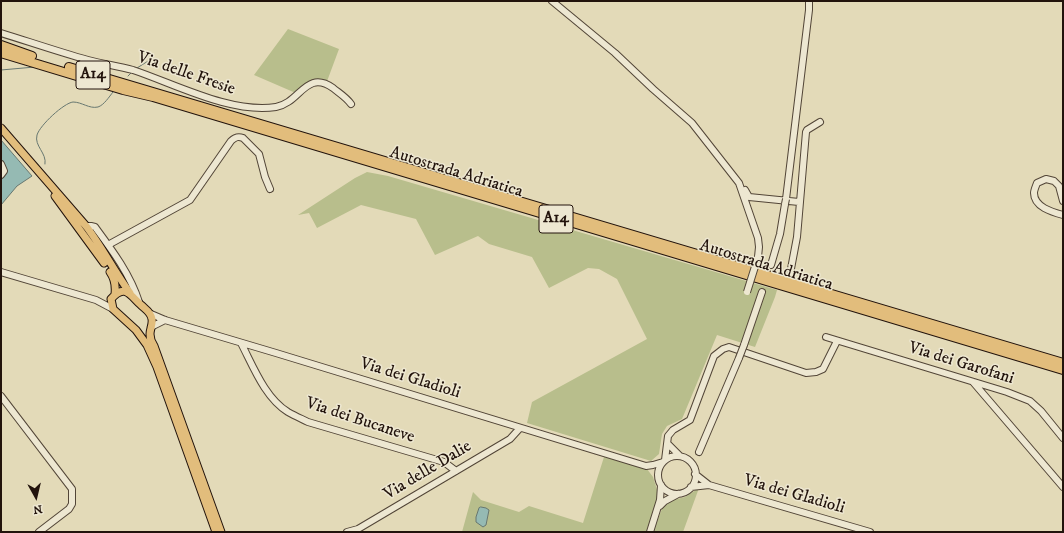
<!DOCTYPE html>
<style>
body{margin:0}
#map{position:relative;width:1064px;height:533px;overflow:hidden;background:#e3dab8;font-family:"IM FELL DW Pica",serif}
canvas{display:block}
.frame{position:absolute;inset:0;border:2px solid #22130c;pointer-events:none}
.north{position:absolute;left:16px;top:477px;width:40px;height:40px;-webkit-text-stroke:3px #ede7d1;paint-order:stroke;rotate:172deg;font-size:11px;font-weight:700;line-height:16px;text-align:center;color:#22130c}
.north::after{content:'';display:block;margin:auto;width:14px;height:18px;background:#22130c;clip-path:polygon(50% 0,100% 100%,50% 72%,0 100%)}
</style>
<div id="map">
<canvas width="1064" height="533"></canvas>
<div class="frame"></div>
<div class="north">N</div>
</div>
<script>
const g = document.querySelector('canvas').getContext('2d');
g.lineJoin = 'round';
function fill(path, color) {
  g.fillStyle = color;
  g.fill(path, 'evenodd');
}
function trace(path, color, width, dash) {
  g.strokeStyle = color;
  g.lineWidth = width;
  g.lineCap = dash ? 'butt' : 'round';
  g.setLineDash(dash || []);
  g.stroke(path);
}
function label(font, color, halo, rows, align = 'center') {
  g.font = font + ' "IM FELL DW Pica",serif';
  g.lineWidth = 3;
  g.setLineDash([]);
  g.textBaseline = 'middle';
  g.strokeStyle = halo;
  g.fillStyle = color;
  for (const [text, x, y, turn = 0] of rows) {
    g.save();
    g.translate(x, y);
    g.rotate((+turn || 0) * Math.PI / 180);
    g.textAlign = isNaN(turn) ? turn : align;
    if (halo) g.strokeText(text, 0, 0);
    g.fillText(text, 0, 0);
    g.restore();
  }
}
fill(new Path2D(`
 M288,29l51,20 -13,35 -4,-2 -24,12 -44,-19z
 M367,172l21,4 389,114 -2,7 -20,50 -38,-12 -35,84 -15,7 -5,8 -3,20 -8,7 -124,-38 5,-21 115,-63 -30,-60 -18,-10 -11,-1 -39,20 -17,-31 -43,-13 -11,-8 -43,19 -19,-36 -55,-14 -44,23 -8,-15 -11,2 57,-37z
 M604,457l43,12 6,8 6,19 -13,36h-184l11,-40 8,8 38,12 10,-6 54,17z
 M699,488l-16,44h-30l10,-26 6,-5 16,-4z`), '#b8be8c');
const water = new Path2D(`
 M1,140l31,36 -15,10 -16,19z
 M481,507l5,1 3,2 -3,15 -3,2 -7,-5v-5l3,-9z`);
fill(water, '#95bab3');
trace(water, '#677770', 1);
trace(new Path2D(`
 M137,68l16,-10
 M1,70l34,-3
 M128,76l3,-3
 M45,164c2,-11 -11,-18 -8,-29 3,-10 27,-32 36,-33 9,0 16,7 25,5 6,-2 11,-10 15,-15`), '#677770', 1);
const minor = new Path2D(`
 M552,1l63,52 38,36 39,34 47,60 19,55 1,9 -1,10
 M1,33c29,9 58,19 87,27 15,4 30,6 45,10 42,14 98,44 143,37 24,-4 30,-38 57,-19 6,5 13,9 18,16
 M1,164l3,7 -3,4
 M745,190l4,7 50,5
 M786,199l23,-189v-9
 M1063,201l-4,-15 -5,-5 -8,-2 -9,4c-1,3 -3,7 -3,10 0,14 18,19 29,22
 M86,226h5l4,1c17,23 35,47 44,75
 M108,245l82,-45 41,-59c4,-4 7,-5 12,-3l16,16 6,23 5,12
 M771,265l9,-31 5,-30
 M1,272l95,28 17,9
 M790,274l7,-37 9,-105 1,-2 13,-8
 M151,314l14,6 111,33 370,113 7,-1 10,-3
 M151,327l14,-7
 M826,337l181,55 23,9 11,10 22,27
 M241,343c12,23 24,55 47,69 7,4 14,7 20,10l136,40 12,9
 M744,345l18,-53
 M973,382l90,105
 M1,396l71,93v15l-3,5 -30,23
 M668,444l12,12
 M699,452l40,-94
 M658 475a19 19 0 1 1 38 0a19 19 0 1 1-38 0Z
 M665,460l3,-24 5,-6 17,-10 24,-64 9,-7 6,-2 77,26 10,-1 7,-3 14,-28
 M695,474l14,11 161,47
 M691,487l18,-2
 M660,506l5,-5 13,-7
 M347,532l11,-3 152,-90 10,-11
 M650,532l10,-32 1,-15`);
const major = new Path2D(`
 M1,128l85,98c16,21 28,45 44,67
 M55,196l49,67
 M110,272c5,7 6,13 5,22
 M216,532l-59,-165 -10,-22 -11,-15 -23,-21 -2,-10c14,-16 19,-4 30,6 4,4 10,7 11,14 1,5 -2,10 -2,15 0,4 2,9 4,12l67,186`);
const highway = new Path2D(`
 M1,45l31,11
 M1,53l122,37 30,7 910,273
 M69,67l994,296`);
trace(minor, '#524537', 8);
trace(major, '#22130c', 9);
trace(highway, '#22130c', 10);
trace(minor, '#ede7d1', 6);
trace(major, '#e2bd7c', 7);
trace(highway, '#e2bd7c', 8);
const minorBridge = new Path2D(`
 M785,204l1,-5
 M747,292l11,-35
 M739,358l5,-13`);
trace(minorBridge, '#524537', 8, []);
trace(minorBridge, '#ede7d1', 6);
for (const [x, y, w] of [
 [93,75,34],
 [556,219,34]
]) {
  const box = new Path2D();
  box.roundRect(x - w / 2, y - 14, w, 28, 3);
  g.fillStyle = '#ede7d1';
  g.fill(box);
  trace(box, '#22130c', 1);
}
label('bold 16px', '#22130c', null, [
 ["A14",93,75],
 ["A14",556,219]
]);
label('17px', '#22130c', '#ede7d1', [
 ["Via delle Fresie",186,74,19],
 ["Autostrada Adriatica",456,173,17],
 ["Autostrada Adriatica",766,266,17],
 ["Via dei Garofani",961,364,17],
 ["Via dei Gladioli",410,379,17],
 ["Via dei Bucaneve",360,421,18],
 ["Via delle Dalie",428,471,-31],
 ["Via dei Gladioli",794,495,16]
]);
</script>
